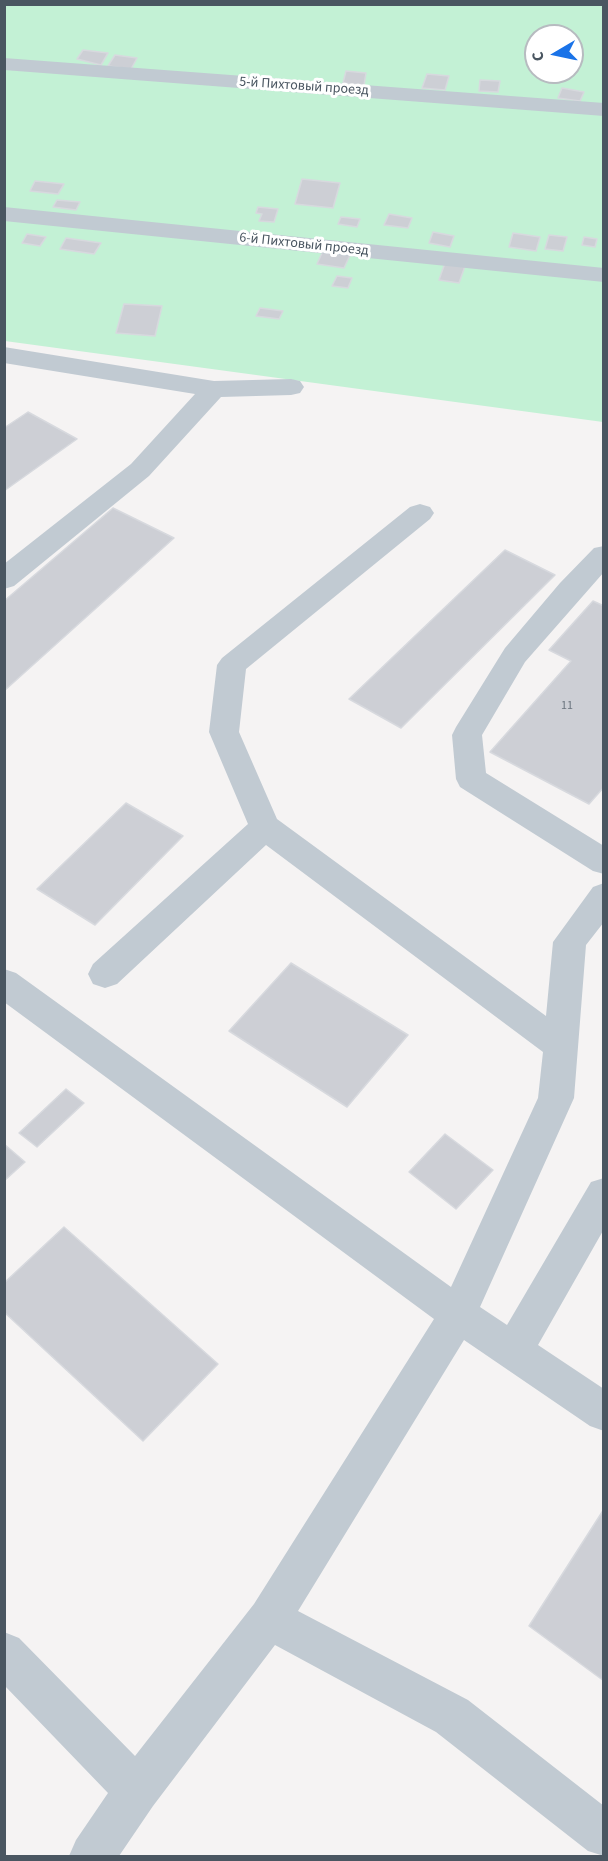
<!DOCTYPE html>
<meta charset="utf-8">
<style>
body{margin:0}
#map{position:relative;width:608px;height:1861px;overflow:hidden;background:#f5f3f3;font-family:"Source Sans 3",sans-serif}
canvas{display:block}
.frame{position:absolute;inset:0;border:6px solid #4a5661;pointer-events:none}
.north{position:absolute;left:524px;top:24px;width:60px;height:60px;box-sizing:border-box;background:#fff;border:2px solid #b7bbc0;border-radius:50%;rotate:261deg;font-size:16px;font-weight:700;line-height:24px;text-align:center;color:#4a5661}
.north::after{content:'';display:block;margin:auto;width:21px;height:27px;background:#1a73e8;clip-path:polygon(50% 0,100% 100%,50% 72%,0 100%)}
</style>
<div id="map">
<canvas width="608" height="1861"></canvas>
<div class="frame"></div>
<div class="north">С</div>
</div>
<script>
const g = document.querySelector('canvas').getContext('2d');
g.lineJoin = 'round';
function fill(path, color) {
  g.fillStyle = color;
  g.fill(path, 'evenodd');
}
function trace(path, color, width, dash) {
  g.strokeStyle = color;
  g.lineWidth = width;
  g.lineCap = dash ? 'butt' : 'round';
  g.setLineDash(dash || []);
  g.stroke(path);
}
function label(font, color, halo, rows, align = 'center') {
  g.font = font + ' "Source Sans 3",sans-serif';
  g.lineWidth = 6;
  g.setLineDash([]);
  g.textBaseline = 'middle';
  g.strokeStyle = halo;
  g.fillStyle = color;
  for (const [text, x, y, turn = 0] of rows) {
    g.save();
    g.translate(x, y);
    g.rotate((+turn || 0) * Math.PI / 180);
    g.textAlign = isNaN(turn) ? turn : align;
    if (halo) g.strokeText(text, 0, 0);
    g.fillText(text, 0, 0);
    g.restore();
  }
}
fill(new Path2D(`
 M5,5h598v417l-598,-81zM536,36h36v36h-36z`), '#c3f1d5');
const building = new Path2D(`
 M83,50l25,3 -7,12 -24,-6z
 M115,55l22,3 -6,11 -23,-3z
 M346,71l20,2 -2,12 -21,-2z
 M427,74l22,2 -4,14 -23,-2z
 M480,80l20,1 -2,11 -19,-1z
 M562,88l22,4 -4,9 -22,-3z
 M302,179l38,4 -7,25 -38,-4z
 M35,181l29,3 -6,10 -28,-3z
 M57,200l23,2 -4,8 -23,-3z
 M258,207l20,2 -4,13 -15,-1 3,-7 -6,-1z
 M389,214l23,4 -4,10 -24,-3z
 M341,217l19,2 -3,8 -19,-3z
 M433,232l21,4 -4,11 -21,-4z
 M513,233l27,4 -4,14 -27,-4z
 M27,234l19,3 -6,9 -18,-3z
 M549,235l18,2 -4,14 -18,-2z
 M584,237l13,2 -2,8 -13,-2z
 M66,238l35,5 -7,11 -34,-5z
 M323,251l27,4 -6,13 -27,-4z
 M445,263l20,3 -6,17 -20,-3z
 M337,276l15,2 -4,10 -16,-2z
 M124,304l38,2 -7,30 -39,-3z
 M260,308l23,3 -4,8 -23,-3z
 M28,412l49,27 -73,52v-63z
 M113,508l61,30 -170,153v-90z
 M505,550l50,25 -154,153 -52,-29z
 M593,601l11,5v181l-15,17 -99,-52 81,-91 -22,-11z
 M126,803l57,33 -88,89 -58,-36z
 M291,963l117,72 -61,72 -118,-76z
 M66,1089l18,14 -47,44 -18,-14z
 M445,1134l48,36 -37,39 -47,-37z
 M4,1144l21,18 -21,19z
 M64,1227l154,137 -75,77 -139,-129v-29z
 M604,1509v172l-75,-55z`);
fill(building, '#cdcfd5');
trace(building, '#d7d9de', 1.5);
fill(new Path2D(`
 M4,58l600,45v13l-600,-46z
 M4,207l600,61v14l-600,-61z
 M4,347l210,34 77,-2 9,2 4,6 -4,6 -9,2 -70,2 -72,79 -135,110 -10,3v-25l127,-100 64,-70 -191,-31z
 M420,504l10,3 4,6 -4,6 -184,150 -7,63 38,87 269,197 7,-74 40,-55 11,-4v39l-18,23 -12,153 -94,209 27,18 84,-143 13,-4v51l-66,116 66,44v42l-14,-5 -126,-86 -166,271 170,89 136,106v50l-16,-5 -152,-119 -161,-87 -122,161 -34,50h-50l7,-16 32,-47 -104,-108v-53l15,6 116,118 119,-152 180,-285 -430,-317v-33l12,4 435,314 87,-189 5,-46 -277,-207 -149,139 -12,4 -12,-4 -5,-10 5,-10 155,-140 -39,-92 8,-67 5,-7 188,-151z
 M604,546v26l-79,90 -43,73 4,38 118,73v28l-11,-3 -133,-84 -4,-8 -4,-44 4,-8 49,-79 55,-65 34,-35z`), '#c1cad2');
label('12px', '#6b747e', null, [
 ["11",567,706]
]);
label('14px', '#4a5661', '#fff', [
 ["5-й Пихтовый проезд",304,87,4],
 ["6-й Пихтовый проезд",304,245,6]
]);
</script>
